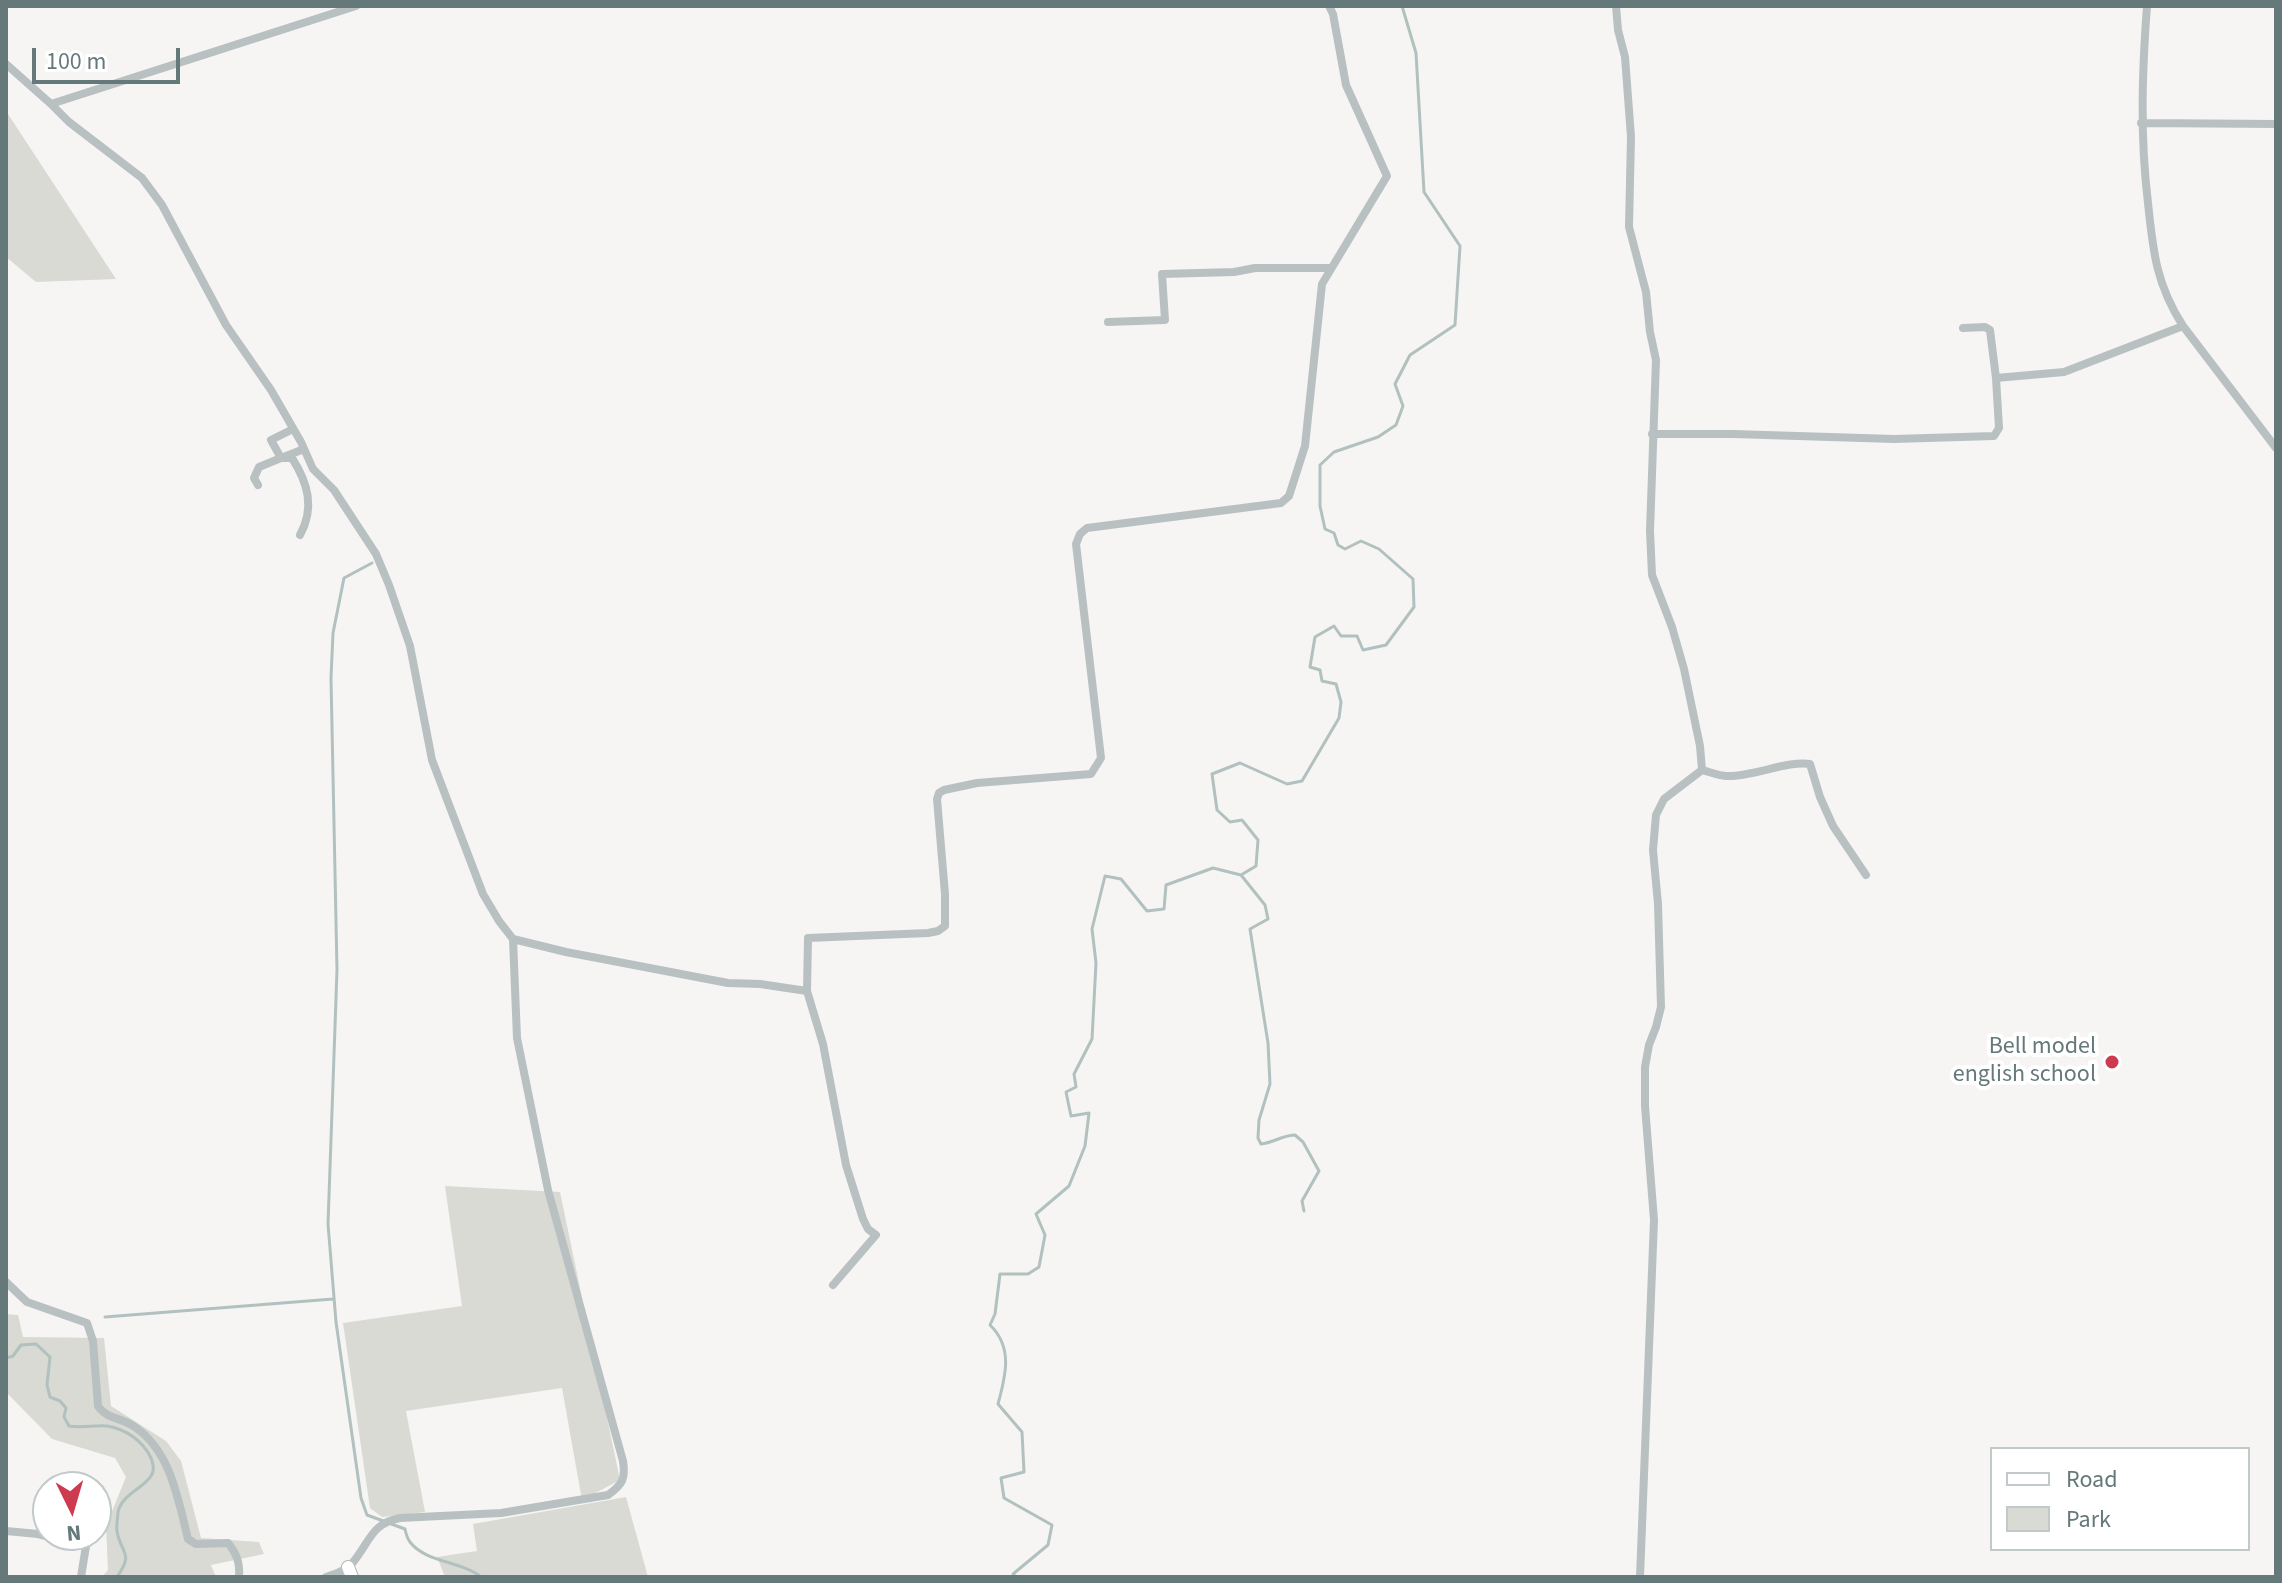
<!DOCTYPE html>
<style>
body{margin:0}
#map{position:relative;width:2282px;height:1583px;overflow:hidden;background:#f6f5f3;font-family:"Source Sans 3",sans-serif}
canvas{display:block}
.frame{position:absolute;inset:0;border:8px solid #65797a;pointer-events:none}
.legend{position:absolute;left:1990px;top:1447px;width:260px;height:104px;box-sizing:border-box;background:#fff;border:2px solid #c1c9ca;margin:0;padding:10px 14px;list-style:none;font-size:24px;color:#65797a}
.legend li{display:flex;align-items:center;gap:16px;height:40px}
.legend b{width:40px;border:2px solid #c1c9ca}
.north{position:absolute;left:32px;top:1471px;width:80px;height:80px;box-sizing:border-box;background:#fff;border:2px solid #c1c9ca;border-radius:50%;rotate:175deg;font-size:22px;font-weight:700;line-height:32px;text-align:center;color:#65797a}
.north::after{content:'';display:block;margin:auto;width:28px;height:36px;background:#ce3b4e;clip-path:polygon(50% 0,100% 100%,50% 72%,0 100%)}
.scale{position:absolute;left:32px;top:48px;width:148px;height:36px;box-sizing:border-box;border:4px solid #65797a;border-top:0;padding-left:10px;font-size:24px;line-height:28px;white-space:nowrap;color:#65797a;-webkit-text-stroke:6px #fff;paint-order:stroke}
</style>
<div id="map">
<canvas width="2282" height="1583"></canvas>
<div class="frame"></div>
<ul class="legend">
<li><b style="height:10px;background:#fff"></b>Road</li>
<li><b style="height:22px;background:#d8dad3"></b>Park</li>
</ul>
<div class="north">N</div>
<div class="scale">100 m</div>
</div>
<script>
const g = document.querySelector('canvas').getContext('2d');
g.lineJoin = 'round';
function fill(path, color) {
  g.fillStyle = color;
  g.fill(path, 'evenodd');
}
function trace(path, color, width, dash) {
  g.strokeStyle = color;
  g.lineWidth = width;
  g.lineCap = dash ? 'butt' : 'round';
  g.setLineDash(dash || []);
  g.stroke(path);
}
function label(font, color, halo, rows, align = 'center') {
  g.font = font + ' "Source Sans 3",sans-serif';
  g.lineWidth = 8;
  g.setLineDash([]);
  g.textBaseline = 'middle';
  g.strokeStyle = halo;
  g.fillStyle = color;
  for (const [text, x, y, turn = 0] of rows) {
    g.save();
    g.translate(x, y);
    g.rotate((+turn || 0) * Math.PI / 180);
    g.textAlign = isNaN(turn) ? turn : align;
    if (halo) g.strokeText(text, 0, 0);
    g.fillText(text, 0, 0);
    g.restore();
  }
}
fill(new Path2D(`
 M6,111l110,168 -80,3 -30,-25z
 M445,1186l115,6 60,288 -38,20 -20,-112 -156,23 19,101 -43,5 -12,-9 -27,-185 119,-17z
 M6,1314l12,1 5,22 81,1 7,68 55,35 15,20 20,77 58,4 5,12 -53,11 5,12h-114l6,-7 -2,-44 20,-49 -11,-19 -63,-19 -46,-47z
 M626,1497l22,80h-203l-8,-20 40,-6 -4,-27z`), '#d8dad3');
trace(new Path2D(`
 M372,563l-28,15 -11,55 -2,45 6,292 -9,254 8,98 25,176 6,17 38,14c1,5 2,9 5,13 16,21 52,19 71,35
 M1241,875l24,30 3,14 -18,10 18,114 2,41 -11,36 -1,18 3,6c12,-1 22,-9 34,-9l8,7 16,29 -17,30 2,10
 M105,1317l228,-18
 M6,1358l7,-2 8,-11 15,-1 14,13 -3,28 3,12 10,4 6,7 -2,9 5,9c13,2 26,-1 38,0 19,3 36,15 44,32 2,6 4,12 0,18 -7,12 -29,18 -33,36 0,5 -2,14 -1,19 3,22 18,21 0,46
 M1016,1577l-3,-3 35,-29 4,-20 -48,-27 -3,-20 23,-6 -2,-40 -24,-28c8,-29 15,-57 -8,-79l5,-11 5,-40h28l11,-7 6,-32 -9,-21 33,-28 16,-40 4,-33 -18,3 -5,-24 10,-5 -2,-13 18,-35 4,-76 -4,-34 13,-53 16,3 26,32 17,-2 2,-24 47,-17 28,7 15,-9 2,-26 -16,-20 -12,2 -13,-12 -5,-36 28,-11 47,21 15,-3 37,-63 2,-16 -5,-18 -14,-3 -2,-11 -10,-3 5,-30 19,-11 7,10h16l6,14 23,-5 28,-38 -1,-28 -34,-30 -18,-8 -16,8 -7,-4 -4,-12 -9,-4 -5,-23v-41l14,-13 44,-15 18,-12 7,-19 -8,-22 15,-29 45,-30 5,-79 -36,-54 -8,-139 -14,-47`), '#b1c1bf', 3);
const secondary = new Path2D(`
 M348,1567l4,10`);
trace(secondary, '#aeb6b7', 14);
trace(new Path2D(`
 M1616,6l2,24 7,27 6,80 -2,90 17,65 4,40 6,28 -6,171 2,44 20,52 12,42 16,77 2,24 -38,29 -8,16 -3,35 5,54 3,103 -5,20 -7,18 -4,22v39l9,114 -14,357
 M2147,6c-5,67 -7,131 1,197 5,48 8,81 35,123l93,122
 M6,64l45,40 305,-98
 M51,104l18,18 73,56 20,27 64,120 45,65 30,52 12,27 21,21 42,64 13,31 21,61 22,114 51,134 16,27 14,18 4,99 31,152 75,271c3,18 -1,24 -15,34l-107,18 -101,5c-28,5 -30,23 -46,43 -6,9 -18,13 -28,16
 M2141,123l135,1
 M1108,322l57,-2 -3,-46 72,-2 21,-4h75
 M1963,328l22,-1 5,3 6,48
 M293,429l-22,11 10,18 23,-9
 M1652,434h81l161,5 100,-3 5,-8 -3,-50 68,-6 119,-46
 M258,485l-4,-7 5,-11 22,-9h11c16,25 23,50 8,77
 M1702,770c8,2 17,6 25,6 25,1 62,-16 83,-12l10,33 13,29 33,49
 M513,939l53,13 162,31 32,1 47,7
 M6,1282l21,20 60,21 6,18 5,65c8,13 25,12 37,21 36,25 43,72 53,112l8,5 32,-1c9,11 12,20 11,34
 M833,1285l43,-50 -8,-6 -5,-10 -17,-54 -23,-121 -16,-53 1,-53 120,-5 10,-2 7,-5v-32l-8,-95 2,-6 5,-3 33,-7 114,-9 10,-16 -25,-214 4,-10 7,-6 194,-25 8,-7 16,-50 17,-162 65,-108 -41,-91 -13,-71 -4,-8
 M6,1531l32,3 48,12 -5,31`), '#b9c0c1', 8);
trace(secondary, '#fff', 12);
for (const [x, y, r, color] of [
 [2112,1062,8,"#ce3b4e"]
]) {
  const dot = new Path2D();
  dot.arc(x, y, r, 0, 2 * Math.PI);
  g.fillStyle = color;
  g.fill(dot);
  trace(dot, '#fff', 3);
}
label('24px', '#65797a', '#fff', [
 ["Bell model",2096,1048],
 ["english school",2096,1076]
], 'right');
</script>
